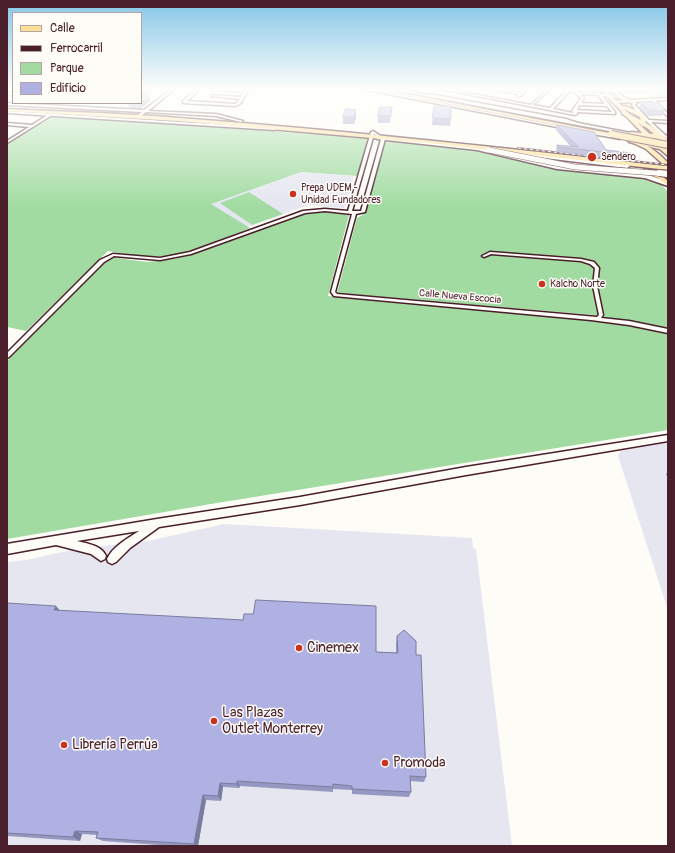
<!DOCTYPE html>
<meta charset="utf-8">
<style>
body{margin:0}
#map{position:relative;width:675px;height:853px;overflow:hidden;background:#fdfcf7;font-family:Pangolin,sans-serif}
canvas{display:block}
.frame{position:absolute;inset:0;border:8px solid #4a1f2b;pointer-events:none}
.legend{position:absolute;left:12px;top:12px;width:130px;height:92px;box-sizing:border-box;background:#fdfcf7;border:1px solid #b5a4a5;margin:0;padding:5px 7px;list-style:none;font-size:12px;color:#4a1f2b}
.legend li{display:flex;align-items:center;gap:8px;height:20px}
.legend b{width:20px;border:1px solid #b5a4a5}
</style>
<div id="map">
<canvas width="675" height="853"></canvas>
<div class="frame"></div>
<ul class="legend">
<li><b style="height:5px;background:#fcde96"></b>Calle</li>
<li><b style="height:5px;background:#4a1f2b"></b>Ferrocarril</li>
<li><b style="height:11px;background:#a1dba1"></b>Parque</li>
<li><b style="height:11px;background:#afb1e2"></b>Edificio</li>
</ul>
</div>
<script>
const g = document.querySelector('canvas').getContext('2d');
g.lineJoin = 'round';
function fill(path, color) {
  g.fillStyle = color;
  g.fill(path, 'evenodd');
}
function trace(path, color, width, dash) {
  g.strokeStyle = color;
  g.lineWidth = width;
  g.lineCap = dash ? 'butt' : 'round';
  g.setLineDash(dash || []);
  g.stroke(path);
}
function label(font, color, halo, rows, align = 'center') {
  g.font = font + ' Pangolin,sans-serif';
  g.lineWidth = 3;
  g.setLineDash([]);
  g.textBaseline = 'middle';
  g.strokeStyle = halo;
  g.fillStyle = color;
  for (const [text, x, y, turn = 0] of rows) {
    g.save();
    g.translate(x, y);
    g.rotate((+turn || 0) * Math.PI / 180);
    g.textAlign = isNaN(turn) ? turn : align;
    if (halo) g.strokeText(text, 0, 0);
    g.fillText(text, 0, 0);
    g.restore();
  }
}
fill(new Path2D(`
 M301,172l53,4 -10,32 -36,-3 -60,22 -38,-23z
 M668,442v168l-50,-154 2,-5 4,-1z
 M224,524l248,14 1,10 3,1 36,297h-505v-284l19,-2 50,-11 72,-8z`), '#e6e6f1');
fill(new Path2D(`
 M617,88h51v10l-9,1 -4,-4 -33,-2z
 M51,116l123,7 194,16 -10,37 -57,-4 -90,32 39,24c-27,11 -55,25 -84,28 -19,2 -39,-2 -58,-5l-82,80 -19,-4v-184z
 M385,141l95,10 70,17 94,9 17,7 7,8v136l-74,-13 -257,-22 20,-75 7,-4z
 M249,192l34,22 -31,11 -32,-22z
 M322,212l27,3 -21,81 246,23 68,8 26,6v97l-457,74 -204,35v-178l103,-104 37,5 27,-3 43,-13 82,-31z`), '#a1dba1');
const street = new Path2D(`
 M148,88h3l-10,8v-2z
 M173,88h3l-28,23 68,3 27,7 -2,1 -25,-6 -70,-4 -7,5 -2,-1 5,-4 -135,-7v-2l137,7z
 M198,88h3l-14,13 48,3 5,-5 -29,-3 1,-1 29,2 3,-5 -26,-2 1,-1 26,1 2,-2h2l-8,15 -5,3 -53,-3v-2z
 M436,88h5l90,17 18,-17h2l-18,17 17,3 17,-18 -3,-2h3l10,4 20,2 -4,-6h2l5,6 20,2 -1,1 -17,-1 13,16v2l-38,-2v2l-2,1zM570,91l6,3 5,4 -9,13 1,2 -20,-4zM580,94l18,1 7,9 -24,-1 3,-5zM579,105l28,1 5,6 -35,-2z
 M526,88h2l-6,7 -4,2 -1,-1 1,-2 -20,-4 1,-1 21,4z
 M7,92l6,1v2l-6,-1z
 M430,94l136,25 18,6 -2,1 -17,-5 -136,-25z
 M652,99h2l14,15v3l-16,-16z
 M634,102l2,1 -1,2 14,15 19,1v2l-17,-1 13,12 4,3v2l-6,-3 -27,-26 -3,-5z
 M49,114l3,1 -45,28v-2l22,-14 -22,-2v-2l25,2z
 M373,131l12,8 -20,73 -9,2 -21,78 2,2 260,23 2,-2 -6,-29 2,-18 -5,-4 -9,-3 -90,-7 -7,3 -2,-1 8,-4 91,7 13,3 5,6 -2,18 6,29 -2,3 28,3 39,8v4l-39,-8 -38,-5 -257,-24 -3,-4 21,-78 -27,-3 -20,2 -114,41 -31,6 -46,-4 -10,6 -95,95 -2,1v-5l93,-93 13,-6 47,4 30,-6 113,-41 22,-2 23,2 23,-79zM374,134l7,5 -20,72h-9z`);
const secondary = new Path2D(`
 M357,88h8l204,40 -2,1z
 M384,88h8l239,45 10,5 -2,1 -9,-4z
 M668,98v2l-54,3 -2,-1 2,-1z
 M7,111l268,17 2,1 -2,1 -268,-17z
 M584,130l36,7 2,1 -2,1 -38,-7v-1z
 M379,137l98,9 80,19 89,9 22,8v4l-23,-8 -88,-9 -80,-19 -100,-11v-1z
 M522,152l105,12 3,2 -3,2 -107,-13 -1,-1z
 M668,435v6l-202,34 -166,30 -141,22 -29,21 -14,14 -4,2 -4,-2 -1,-3c5,-12 21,-21 32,-28l-62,10c11,3 24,4 29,15l-1,3 -4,2 -10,-7 -35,-9 -49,9v-10l150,-25 143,-22 166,-30z`);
const primary = new Path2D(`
 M599,88h4l19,18h4l19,9 1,10 -5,1 27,25v5l-23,-20zM624,109l16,8 1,9z
 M608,88h5l11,9 13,6 -2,1 -12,-3z
 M7,109c57,3 115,4 172,9 162,12 324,30 486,48l-19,-17 -15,-7v-2l2,-1c14,5 25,13 35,24v7l-240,-27 -124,-11 -126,-11 -171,-10z
 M646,169l16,7 6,5v5l-10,-8 -14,-6v-2z`);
const highway = new Path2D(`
 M367,88h9l238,46 -3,2z
 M622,112h4l25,14 17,14v5l-9,-6 -30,-4 -1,-1 3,-2 23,2 -7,-6 -25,-14z
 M631,139l37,8v4l-39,-9 -1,-1z`);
trace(street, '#4a1f2b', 3);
trace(secondary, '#4a1f2b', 3);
trace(primary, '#4a1f2b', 3);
trace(highway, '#4a1f2b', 3);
fill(street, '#fdfcf7');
fill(secondary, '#fdfcf7');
fill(primary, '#fcde96');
fill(highway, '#fcde96');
const rail = new Path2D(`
 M518,148l150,17`);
trace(rail, '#4a1f2b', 2);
trace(rail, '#fdfcf7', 1, [3]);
const secondaryBridgeFar1 = new Path2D(`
 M489,150l86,17 93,7`);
const secondaryBridge = new Path2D(`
 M659,173l9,1`);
const highwayBridge = new Path2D(`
 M611,134l57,11`);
trace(secondaryBridgeFar1, '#4a1f2b', 6, []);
trace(secondaryBridge, '#4a1f2b', 8, []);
trace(highwayBridge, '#4a1f2b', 8, []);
trace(secondaryBridgeFar1, '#fdfcf7', 5);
trace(secondaryBridge, '#fdfcf7', 6);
trace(highwayBridge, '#fcde96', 6);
fill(new Path2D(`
 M150,101l-9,7h-12l-1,-5h13z
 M641,102l23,9 -2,5h-15l-8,-9z
 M434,106l17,13 -1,7 -18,-1z
 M392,107l-2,16h-12v-7z
 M343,117h13l-2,7h-11z
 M557,125l49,25 25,5 -2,6 -73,-9 1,-7 14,2 -15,-17z
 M668,471v8l-2,-5z
 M7,603l53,8 316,41 20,1v-9l1,-8 19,19 10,122 -2,5 -14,-1 1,11 -2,5 -57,-3v-4l-19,-1v3l-93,-6 -1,2 -16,-1 -2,14 -15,-1 -8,46h-26l-69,-5 -7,-3 1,-3 -15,-1 -2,7 -73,-5z`), '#9698c2');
fill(new Path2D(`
 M149,96l1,5 -9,7 -1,-5z
 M356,110v7l-2,7v-7z
 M56,606l6,7 -8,-3z
 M237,781l3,5 -1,2 -2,-4z
 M220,783l3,4 -2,14 -3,-5z
 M203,795l3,5 -8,46h-2l-2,-2z
 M75,831l7,3 -2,7 -7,-4z`), '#7a7c9e');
const building = new Path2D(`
 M141,96h8l-8,6z
 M641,102l18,1 5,5v3l-15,-1z
 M434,106h17v13l-18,-1z
 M380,107h12l-1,9h-13z
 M346,109l10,1 -2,7h-11z
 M557,125l37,7 12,18 25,3v2l-74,-8v-2l21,2z
 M256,600l120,6v46l22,1 -1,-17 7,-6 12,11v14h5l5,122 -16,-1 1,16 -59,-3v-3l-19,-2v3l-96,-6v3l-17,-1 -2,13 -15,-1 -9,49 -98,-6 2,-6 -23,-1 -2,6 -66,-4v-230l49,3 -2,4 189,10 1,-6h9z`);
fill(building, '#afb1e2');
trace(building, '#7a7c9e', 1);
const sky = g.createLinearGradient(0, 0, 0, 207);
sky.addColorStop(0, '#84c6e7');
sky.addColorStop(0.43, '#fefefb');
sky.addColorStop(1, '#fefefb00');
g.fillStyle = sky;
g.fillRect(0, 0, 675, 207);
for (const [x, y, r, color] of [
 [592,157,5,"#c8321e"],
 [293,194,4,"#c8321e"],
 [542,284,4,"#c8321e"],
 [299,648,4,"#c8321e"],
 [214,721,4,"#c8321e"],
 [64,745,4,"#c8321e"],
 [385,763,4,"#c8321e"]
]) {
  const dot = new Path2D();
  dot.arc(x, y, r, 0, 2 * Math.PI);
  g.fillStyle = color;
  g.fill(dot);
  trace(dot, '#fdfcf7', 1.5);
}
label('10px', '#4a1f2b', '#fdfcf7', [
 ["Sendero",601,157],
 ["Prepa UDEM -",301,188],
 ["Unidad Fundadores",301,200],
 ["Kalcho Norte",550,284]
], 'left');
label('10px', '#4a1f2b', '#fdfcf7', [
 ["Calle Nueva Escocia",460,297,5]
]);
label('14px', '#4a1f2b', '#fdfcf7', [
 ["Cinemex",307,648],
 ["Las Plazas",222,713],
 ["Outlet Monterrey",222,729],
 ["Librería Perrúa",72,745],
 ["Promoda",393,763]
], 'left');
</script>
